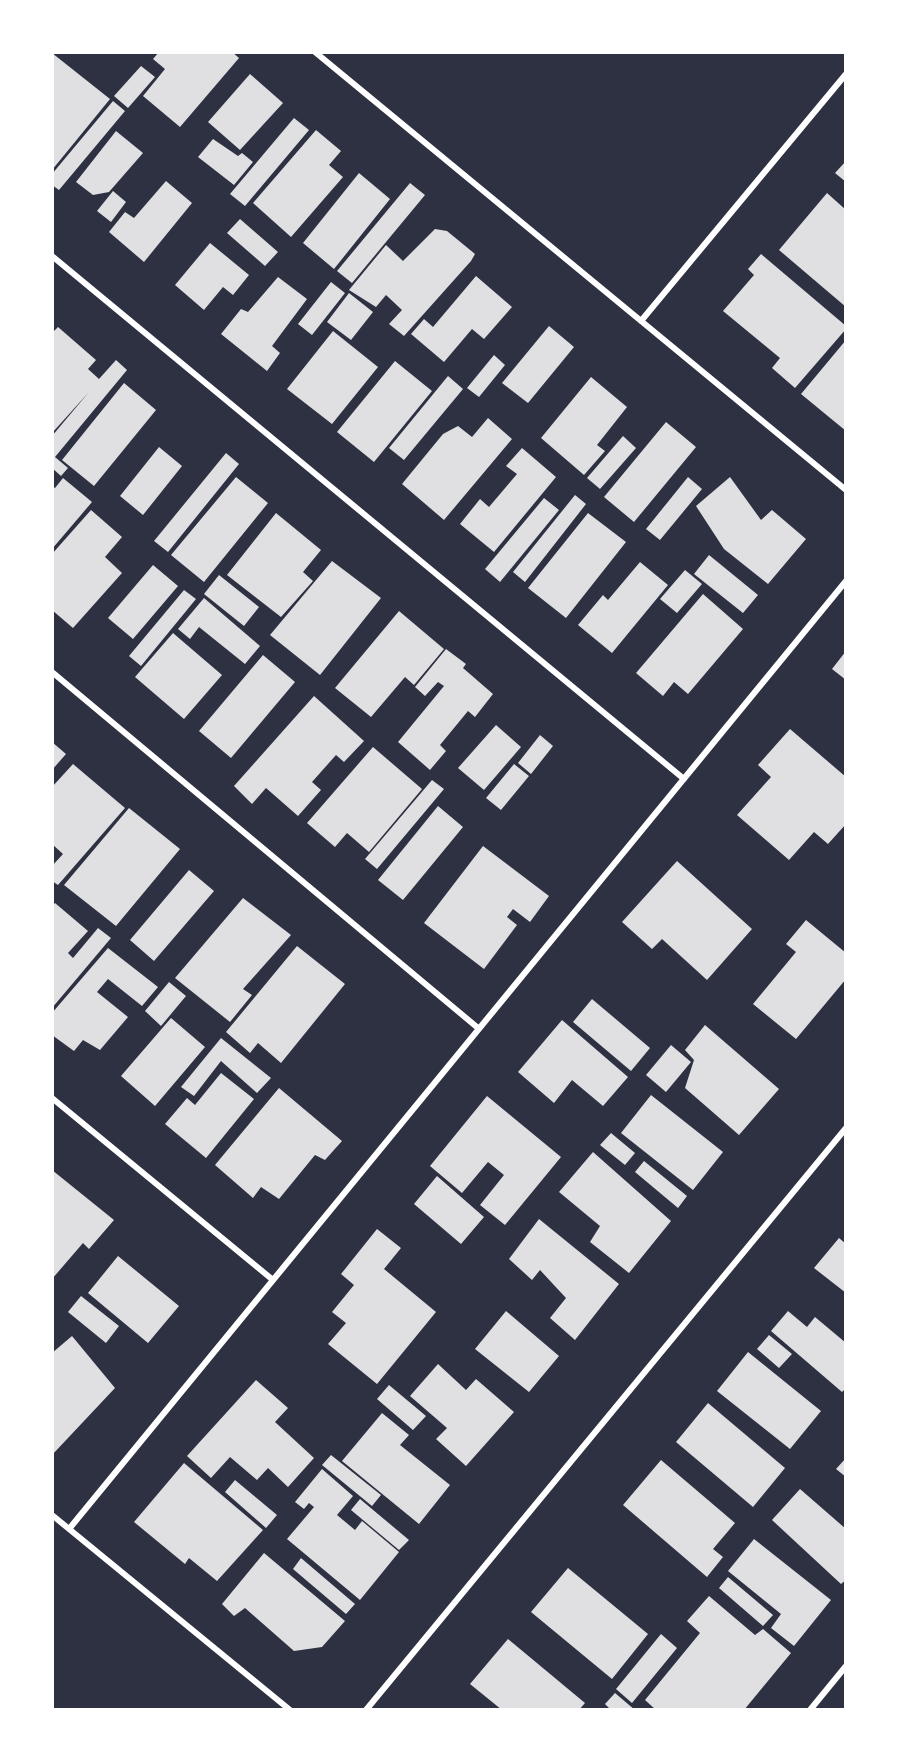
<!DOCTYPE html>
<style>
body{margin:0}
#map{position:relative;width:898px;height:1762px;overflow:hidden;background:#2d3142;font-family:Figtree,sans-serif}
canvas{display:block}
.frame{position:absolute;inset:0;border:54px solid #fff;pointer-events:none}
</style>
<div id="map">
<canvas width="898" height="1762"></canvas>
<div class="frame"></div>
</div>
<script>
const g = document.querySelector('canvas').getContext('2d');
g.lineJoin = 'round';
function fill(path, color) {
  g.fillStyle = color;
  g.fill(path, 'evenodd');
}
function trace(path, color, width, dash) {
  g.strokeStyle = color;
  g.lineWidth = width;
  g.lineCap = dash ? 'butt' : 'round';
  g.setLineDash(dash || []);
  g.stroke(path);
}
fill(new Path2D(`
 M159,52h73l7,6 -59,69 -37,-31 22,-27 -12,-10z
 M52,53l58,46 -58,71z
 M141,66l14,11 -27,31 -14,-12z
 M250,74l33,29 -43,47 -32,-28z
 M113,101l12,10 -66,79 -7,-5v-11z
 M294,118l15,12 -64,76 -15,-12z
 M316,130l25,21 -12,14 14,12 -52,60 -38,-34z
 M116,131l27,22 -34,39 -16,3 -17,-13z
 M213,139l25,17 4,-3 11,9 -19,23 -36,-28z
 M846,161v21l-11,-9z
 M359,173l31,26 -56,70 -31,-26z
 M166,181l26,22 -48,59 -35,-30 16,-20 9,6z
 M410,183l15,12 -73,88 -15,-12z
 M113,191l13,11 -15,20 -14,-11z
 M827,193l19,17v97l-67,-57z
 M240,219l38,33 -13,14 -38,-33z
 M435,229l12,2 28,23 -4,7 -67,75 -15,-12 13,-14 -16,-15 -10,12 -27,-17 37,-45 17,16z
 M210,243l39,32 -16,20 -10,-8 -19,23 -29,-25z
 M761,254l85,72v3l-51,59 -23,-20 8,-10 -57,-47 31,-36 -6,-6z
 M476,276l36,31 -28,32 -12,-10 -28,33 -33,-28 13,-15 9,8z
 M278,277l29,22 -35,47 8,7 -13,18 -46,-37 20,-25 7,3z
 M331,282l14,11 -33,42 -14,-11z
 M349,293l24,19 -22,28 -24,-18z
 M549,326l25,21 -46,56 -26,-20z
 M58,327l38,33 -8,9 11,10 17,-19 11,10 -72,87 13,11 -7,8 -9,-8v-32l37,-44 -37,41v-100z
 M333,331l45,36 -46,57 -45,-35z
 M846,340v91l-45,-37z
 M494,355l11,10 -26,32 -12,-9z
 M395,361l37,30 -58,71 -37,-30z
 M448,376l15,13 -59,71 -15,-12z
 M591,377l36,30 -30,38 8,6 -21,24 -43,-37z
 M124,383l32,27 -62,76 -32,-26z
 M488,418l24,21 -68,81 -42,-36 41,-50 15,-8 14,11z
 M666,422l30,25 -62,75 -30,-25z
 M623,436l13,12 -36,41 -13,-11z
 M159,447l23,19 -39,49 -23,-19z
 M522,448l34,29 -62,75 -34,-28 20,-25 9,8 28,-33 -11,-8z
 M226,453l13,11 -71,88 -14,-11z
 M236,477l32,26 -64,79 -33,-27z
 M688,477l14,12 -42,51 -14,-11z
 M730,477l31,43 11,-10 34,29 -38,45 -44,-35 -28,-43z
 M63,478l29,24 -40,47v-63l3,2z
 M575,495l11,9 -61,78 -12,-10z
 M544,498l15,12 -59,72 -15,-13z
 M91,510l31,27 -17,20 17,16 -49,55 -21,-18v-56z
 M276,513l45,37 -18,22 10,9 -32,36 -54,-42z
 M588,513l38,29 -60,76 -38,-30z
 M709,555l49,40 -15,18 -49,-39z
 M332,561l49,37 -61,77 -50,-40z
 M640,562l28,23 -56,68 -34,-28 25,-30 5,5z
 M153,565l25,21 -45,53 -25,-21z
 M685,570l17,14 -25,29 -17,-14z
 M219,575l40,32 -15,19 -40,-32z
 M184,590l12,9 -55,67 -12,-10z
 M703,594l40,35 -55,65 -14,-12 -11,14 -27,-23z
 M204,598l56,48 -15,18 -46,-37 -9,12 -12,-10z
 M399,611l45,38 -30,36 -9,-8 -34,40 -36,-29z
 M173,633l49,42 -38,44 -49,-42z
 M446,649l20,15 -3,4 30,26 -18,23 -7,-6 -28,34 6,6 -16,19 -32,-28 46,-56 -6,-4 -13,14 -10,-9z
 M846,651v29l-14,-11z
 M263,655l32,27 -64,76 -32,-27z
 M314,696l50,45 -20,21 -8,-7 -24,27 9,8 -23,26 -32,-28 -14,16 -18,-18z
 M496,725l25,22 -37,43 -26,-22z
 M790,729l56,48v47l-18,20 -14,-12 -25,28 -52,-45 34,-38 -13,-12z
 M540,735l13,11 -22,28 -13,-11z
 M52,742l14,12 -14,16z
 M373,747l49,42 -53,63 -22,-19 -12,14 -28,-24z
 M73,764l52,44 -67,77 -6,-4v-15l11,-12 -11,-10v-57z
 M514,764l15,12 -28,34 -15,-12z
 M432,780l12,9 -67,80 -12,-10z
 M438,806l25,21 -60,73 -25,-20z
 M129,808l51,41 -64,77 -52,-41z
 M483,846l66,50 -19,26 -17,-13 -6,8 10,8 -33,44 -60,-46z
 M677,861l75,68 -45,51 -45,-41 -10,10 -30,-27z
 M189,870l25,21 -60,70 -24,-21z
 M243,898l48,37 -48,54 9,6 -22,27 -55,-44z
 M55,903l33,28 -20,22 5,5 25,-30 13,10 -59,70v-102z
 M806,920l40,33v26l-50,60 -43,-35 43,-52 -10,-8z
 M297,946l48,38 -64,79 -23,-20 -8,10 -24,-21z
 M108,948l50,39 -16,19 -34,-27 -11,13 31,25 -28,33 -17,-10 -9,11 -22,-16v-22z
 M169,982l17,14 -25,30 -16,-15z
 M592,999l58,49 -19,23 -58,-49z
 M171,1018l34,29 -50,59 -34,-30z
 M562,1020l66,57 -25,29 -31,-26 -18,23 -36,-31z
 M705,1025l74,64 -40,46 -54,-47 9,-28 -9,-10z
 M221,1038l50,40 -14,15 -36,-32 -27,35 -13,-9z
 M671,1045l20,17 -25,30 -20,-17z
 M221,1073l33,26 -48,59 -41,-34 22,-26 8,7z
 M279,1088l63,53 -17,19 -10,-5 -36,44 -18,-12 -8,11 -38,-33z
 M651,1095l72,57 -30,38 -72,-57z
 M487,1096l74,61 -56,68 -25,-20 24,-30 -16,-13 -26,31 -32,-27z
 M611,1133l24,20 -10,12 -25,-20z
 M593,1152l78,69 -42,52 -39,-31 10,-16 -41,-34z
 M644,1161l43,35 -9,12 -43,-36z
 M52,1170l62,50 -25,29 -6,-6 -31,36z
 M437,1176l47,41 -23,27 -47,-40z
 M539,1219l80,65 -44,56 -25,-22 16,-20 -26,-28 -8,10 -23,-21z
 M377,1229l24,19 -17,21 52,43 -59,72 -49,-40 18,-21 -14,-11 22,-27 -13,-11z
 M839,1238l7,6v49l-32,-25z
 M118,1256l61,50 -31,37 -60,-50z
 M81,1296l38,30 -13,17 -38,-31z
 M506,1311l53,45 -30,36 -54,-43z
 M788,1311l19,16 8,-10 31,26v45l-4,4 -71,-61z
 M769,1335l23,19 -13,14 -22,-19z
 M72,1336l43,52 -63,67v-102z
 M748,1352l73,59 -31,38 -73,-58z
 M438,1364l28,26 10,-11 38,33 -48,54 -30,-27 11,-11 -37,-32z
 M256,1380l32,28 -13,14 39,36 -26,29 -20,-19 -11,12 -27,-23 -19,21 -24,-22z
 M389,1385l37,31 -13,14 -36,-31z
 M708,1403l77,65 -32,39 -77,-65z
 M382,1413l27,22 -9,10 50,40 -31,39 -77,-63z
 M331,1455l50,40 -9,11 -50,-41z
 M846,1458v19l-10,-8z
 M661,1460l74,63 -22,26 10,8 -16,20 -84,-72z
 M184,1463l79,67 -46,51 -28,-23 -4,6 -51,-42z
 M322,1469l31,27 -16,19 18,15 7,-9 37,31 -39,48 -73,-61 27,-32 -5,-4 -5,6 -9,-7z
 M235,1480l42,35 -11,13 -41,-36z
 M800,1489l46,40v51l-5,4 -69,-64z
 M360,1499l49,41 -10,10 -48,-40z
 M754,1539l77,61 -37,46 -23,-18 10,-14 -53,-43z
 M264,1553l81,68 -23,26 -28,4 -49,-43 -11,8 -12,-12z
 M301,1558l54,46 -9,10 -53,-45z
 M568,1568l80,66 -36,45 -81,-67z
 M728,1577l45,38 -10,11 -44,-38z
 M709,1596l46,39 8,-6 28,24 -47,57h-88l-11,-10 55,-67 -13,-12z
 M661,1634l16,14 -45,55 -16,-14z
 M508,1639l77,64 -6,7h-77l-32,-26z
 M615,1693l20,17h-24l-6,-6z`), '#e0e0e3');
trace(new Path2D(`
 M315,52l531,438
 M52,256l632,523
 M641,321l205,-247
 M52,672l426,356
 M52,1098l221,182
 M52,1515l238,195
 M69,1529l777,-948
 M366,1710l480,-582
 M810,1710l36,-44`), '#fff', 6);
</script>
